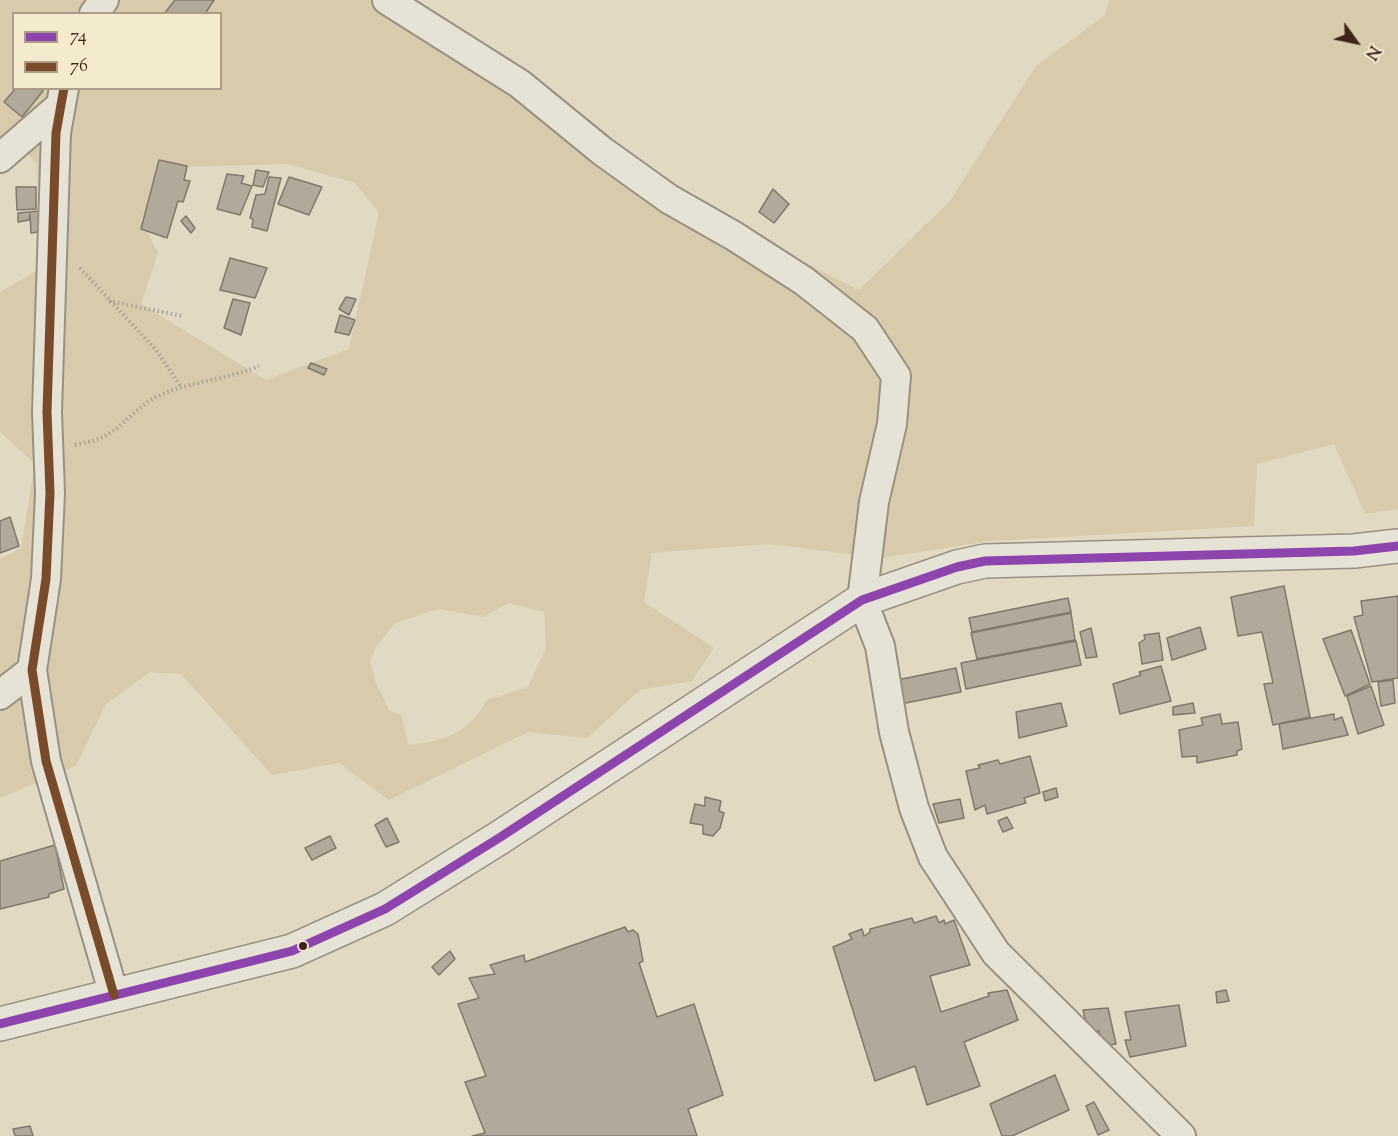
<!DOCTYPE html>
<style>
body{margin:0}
#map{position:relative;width:1398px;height:1136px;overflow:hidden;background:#e1d9c1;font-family:"Sorts Mill Goudy",serif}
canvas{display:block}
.legend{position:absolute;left:12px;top:12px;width:210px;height:78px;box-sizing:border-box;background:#f4ebce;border:2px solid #ac9b86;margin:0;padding:8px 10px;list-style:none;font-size:18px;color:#402319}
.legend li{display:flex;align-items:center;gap:12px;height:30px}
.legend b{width:30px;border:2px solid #ac9b86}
.north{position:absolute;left:1326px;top:12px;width:60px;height:60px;-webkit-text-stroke:4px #f4ebce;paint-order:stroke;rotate:123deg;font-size:16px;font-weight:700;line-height:24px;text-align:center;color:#402319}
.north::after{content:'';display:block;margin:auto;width:21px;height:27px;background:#402319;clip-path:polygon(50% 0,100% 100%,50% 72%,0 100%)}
</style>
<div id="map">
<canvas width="1398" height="1136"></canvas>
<ul class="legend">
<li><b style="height:8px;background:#8e44ad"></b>74</li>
<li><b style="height:8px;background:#7a4b2a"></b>76</li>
</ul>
<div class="north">N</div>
</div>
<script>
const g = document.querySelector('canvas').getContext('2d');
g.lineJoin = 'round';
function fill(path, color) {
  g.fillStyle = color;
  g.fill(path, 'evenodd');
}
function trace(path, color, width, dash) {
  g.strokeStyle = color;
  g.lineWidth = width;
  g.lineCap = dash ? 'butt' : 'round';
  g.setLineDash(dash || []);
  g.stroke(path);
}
fill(new Path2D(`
 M0,0h406l281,203 172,87 91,-89 86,-135 69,-51 4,-15h289v509l-33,5 -31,-70 -77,20 -3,62 -263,15 -110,17 -112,-14 -117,9 -8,49 70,46 -22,33 -52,9 -53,48 -59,-6 -139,68 -50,-37 -67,12 -91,-101 -31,-2 -44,32 -30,62 -76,32v-239l21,-11 14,-84 -35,-32v-140l43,-25 -6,-103 -26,-28 -11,10zM14,14h206v74h-206zM288,164l67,19 24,30 -30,136 -83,31 -125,-76 17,-51 -17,-33 37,-53zM509,603l35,9 2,36 -18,39 -41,13c-19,33 -41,41 -78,45l-8,-30 -12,-5 -13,-27 -6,-22 6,-14 19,-24 44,-14 44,8z`), '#d8cbac');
const building = new Path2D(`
 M175,0h39l-9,14h-41z
 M16,88h23l4,3 -21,26 -18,-15z
 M159,160l28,6 -3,14 6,1 -7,21 -5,-1 -11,37 -26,-9z
 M256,170l13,2 -6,15 -10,-2z
 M227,174l17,2 -3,7 11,3 -12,29 -23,-6z
 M269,177l12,1 -14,53 -15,-4 1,-8 -3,-1 6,-23 9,-1z
 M289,177l33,10 -13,28 -31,-11z
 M16,187h20v22l-19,1z
 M773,189l16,15 -15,19 -15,-11z
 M39,211v21l-8,1 -1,-19 -1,6 -11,2v-9z
 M186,216l9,12 -4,5 -10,-12z
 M230,258l37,10 -12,30 -35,-8z
 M346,297l10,2 -7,16 -10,-6z
 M233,299l17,4 -9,32 -17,-7z
 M340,315l15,5 -6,15 -14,-3z
 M311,363l16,6 -3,6 -16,-7z
 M10,517l9,29 -19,7v-32z
 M1284,586l26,131 -37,8 -9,-41 9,-1 -11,-51 -24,4 -7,-39z
 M1398,596v82l-26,4 -18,-65 9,-2 -2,-14z
 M1068,598l3,14 -99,20 -3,-14z
 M1071,613l4,27 -98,19 -6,-26z
 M1200,627l6,22 -34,11 -5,-22z
 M1091,628l6,29 -11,1 -6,-26z
 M1351,630l19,54 -25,12 -22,-57z
 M1159,633l4,27 -21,4 -3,-21 6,-4 -1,-4z
 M1076,641l5,24 -115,24 -5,-26z
 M1161,666l10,35 -51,13 -7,-30 28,-9 -2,-3z
 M956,668l5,24 -60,12 -4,-24z
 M1393,680l2,23 -14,3 -3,-24z
 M1371,686l13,39 -26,9 -11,-38z
 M1061,703l6,23 -48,12 -3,-26z
 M1193,703l2,10 -22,2v-8z
 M1220,714l2,10 16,-2 4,27 -5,2v4l-40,8v-7l-15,1 -3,-27 24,-5 -2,-7z
 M1334,714v6l8,-3 6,18 -65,14 -4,-25z
 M1030,756l10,37 -16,5 2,5 -39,11 -2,-9 -10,5 -9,-39 14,-3 -2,-3 20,-5 2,4z
 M1056,788l2,9 -13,4 -2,-9z
 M705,797l16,4 -2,10 5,2 -4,15 -7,8 -10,-2v-9l-13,-2 5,-19 10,2z
 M960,799l4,19 -25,5 -6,-19z
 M1007,817l6,11 -10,4 -5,-11z
 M387,818l12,24 -13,5 -11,-22z
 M330,836l6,12 -24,12 -7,-12z
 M55,845l9,44 -15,5v3l-49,12v-48z
 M936,916l3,7 5,-3 1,4 9,-4 16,45 -40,11 11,36 48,-16 -1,-3 19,-3 11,30 -54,22 16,44 -53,19 -12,-39 -40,15 -42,-134 19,-8 -3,-5 13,-5 2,7 6,-4v-3l42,-11 2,5z
 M625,927l3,5 5,-2 5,4 5,27 -4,2 18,54 37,-13 29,91 -35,14 9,27h-225l13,-3 -20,-51 21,-6 -28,-72 21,-6 -10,-20 26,-4 -5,-9 34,-10 1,7z
 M450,951l5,8 -16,16 -7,-8z
 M1226,990l3,11 -12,2 -1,-11z
 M1179,1005l7,41 -56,11 -5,-17h6l-6,-28z
 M1108,1008l8,36 -15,2 -2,-15 -11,1 -5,-22z
 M1055,1075l14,35 -57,26h-10l-12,-32z
 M1094,1102l15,28 -11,5 -12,-29z
 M30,1126l3,10h-18l-2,-7z`);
fill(building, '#b1aa9a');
trace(building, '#81786c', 1.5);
const minor = new Path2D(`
 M387,0l133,84 82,67 67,48 65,37 70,45 61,48 31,47 -4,48 -18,78 -12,98 18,46 14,86 20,76 19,49 63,96 185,183
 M94,14l10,-14
 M64,88l-8,45 -9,279 3,81 -4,86 -14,91 14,91 68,234
 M0,158l61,-53
 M0,695l32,-25`);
const tertiary = new Path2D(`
 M0,1024l292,-73 93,-42 114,-71 363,-238 95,-33 28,-6 369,-10 44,-5`);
trace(minor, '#999082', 32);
trace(tertiary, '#999082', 36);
trace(new Path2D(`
 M80,268l76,82 25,37
 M109,301l73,15
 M75,445c13,-3 25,-5 35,-12 17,-11 29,-28 48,-37 33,-15 68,-16 101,-30`), '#aaa399', 4, [1.5, 3]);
trace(minor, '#e7e2d6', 28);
trace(tertiary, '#e7e2d6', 33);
trace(new Path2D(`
 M0,1024l292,-73 93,-42 114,-71 363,-238 95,-33 28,-6 369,-10 44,-5`), '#8e44ad', 9);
trace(new Path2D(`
 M64,88l-8,45 -9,279 3,81 -4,86 -14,91 14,91 68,234`), '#7a4b2a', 9);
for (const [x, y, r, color] of [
 [303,946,5,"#402319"]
]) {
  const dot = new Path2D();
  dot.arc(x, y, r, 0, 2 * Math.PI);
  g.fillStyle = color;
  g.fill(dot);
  trace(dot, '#f4ebce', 2);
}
</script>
